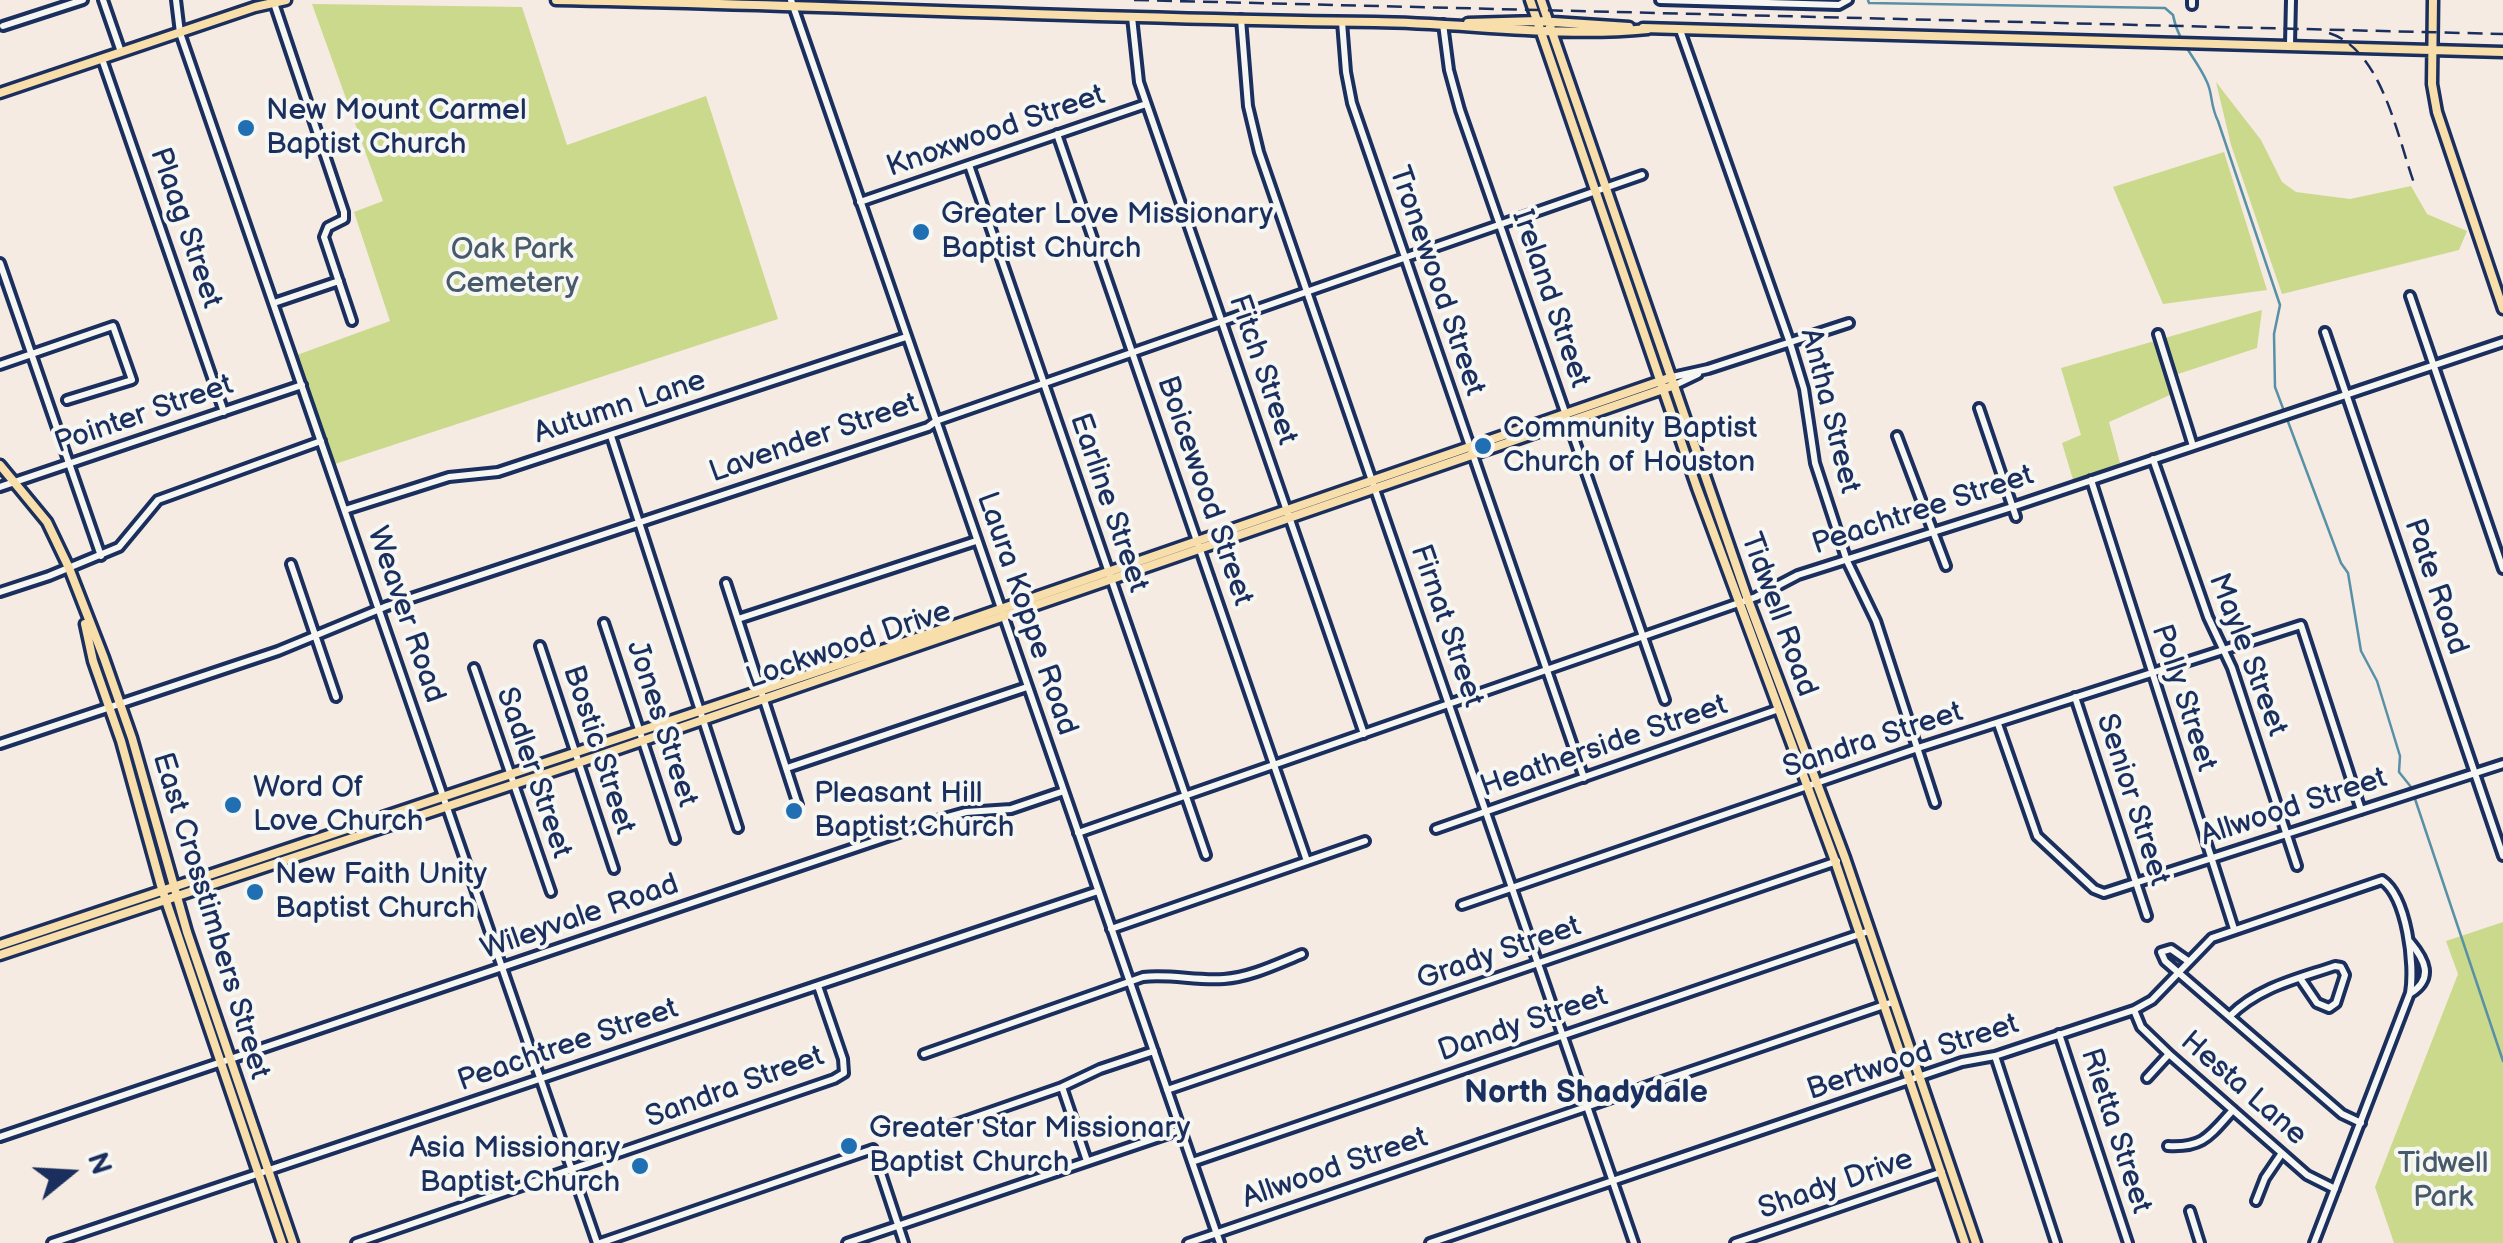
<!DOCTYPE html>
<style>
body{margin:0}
#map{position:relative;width:2503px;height:1243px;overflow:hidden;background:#f5ebe2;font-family:"Balsamiq Sans",sans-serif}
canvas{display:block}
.north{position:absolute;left:20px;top:1123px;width:100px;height:100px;-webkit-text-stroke:8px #f6f6f2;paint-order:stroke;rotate:72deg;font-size:28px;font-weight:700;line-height:40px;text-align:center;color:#1b2f5e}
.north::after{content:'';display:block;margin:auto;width:35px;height:45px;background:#1b2f5e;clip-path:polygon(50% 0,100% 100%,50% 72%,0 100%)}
</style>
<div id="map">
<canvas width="2503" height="1243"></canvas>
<div class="north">N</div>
</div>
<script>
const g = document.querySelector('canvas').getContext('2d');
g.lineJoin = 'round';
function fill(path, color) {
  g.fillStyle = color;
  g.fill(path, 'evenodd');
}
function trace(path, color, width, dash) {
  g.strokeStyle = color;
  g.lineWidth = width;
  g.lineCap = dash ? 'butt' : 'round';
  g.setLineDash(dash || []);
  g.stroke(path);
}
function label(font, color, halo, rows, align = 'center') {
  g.font = font + ' "Balsamiq Sans",sans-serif';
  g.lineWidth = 8;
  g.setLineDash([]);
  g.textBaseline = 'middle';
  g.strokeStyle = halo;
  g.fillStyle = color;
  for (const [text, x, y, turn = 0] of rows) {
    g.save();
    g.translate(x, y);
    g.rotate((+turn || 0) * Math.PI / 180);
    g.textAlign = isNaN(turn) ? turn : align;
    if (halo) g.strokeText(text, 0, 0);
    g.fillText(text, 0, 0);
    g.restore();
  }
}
fill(new Path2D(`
 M312,4l210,3 45,138 139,-49 72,223 -443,145 -38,-109 93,-34 -36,-109 29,-11z
 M2216,82l45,58 21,42 14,10 54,7 61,-13 16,28 40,17 -8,19 -177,44 -51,-149z
 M2224,152l43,138 -104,14 -50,-117z
 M2262,310l-5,38 -79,26 -8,21 -61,27 11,41 -46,20 -12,-40 19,-8 -20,-67z
 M2503,922v321h-109l-19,-56 83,-213 -12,-33z`), '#cbd98c');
trace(new Path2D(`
 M1868,0l1,3 296,5 8,7c5,28 23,42 34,67 6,13 3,23 11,39l62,184 -6,29 1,53 66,176 7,10 13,78 16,30 23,75 -1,16 12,15 92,274`), '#5891a7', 2.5);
const minor = new Path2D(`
 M103,0l18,52
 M176,0l4,33 417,1210
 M791,0l429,1243
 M1660,0l179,5 9,-5
 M274,3l70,209v7l-16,8 -4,10 28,84
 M2192,5v-5
 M1132,17l7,65 225,652
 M1241,19l7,87 11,46 375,1091
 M1342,22l4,50 6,31 232,675
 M1443,24l6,46 11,40 205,590
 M3,26l80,-26
 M1680,30l110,313 14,46 11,74 32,98 29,60 59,182
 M2290,44l1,-44
 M102,59l122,353
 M1057,134l250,727
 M969,165l237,690
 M860,202l286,-98
 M0,263l101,293
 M2410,296l93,273
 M274,303l65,-22
 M2325,332l178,524
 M2158,334l35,112
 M0,365l113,-39 19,54 -65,20
 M1672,377l36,-8 141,-46
 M1675,385l23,-11
 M1979,408l37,109
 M611,436l127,392
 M1897,436l49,130
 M2153,459l55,158 24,51 65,198
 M2091,480l143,449
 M0,487l302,-102
 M345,510l104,-33 49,-5 408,-135
 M291,564l45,133
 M726,583l72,222
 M0,592l49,-16 70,-29 39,-47 163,-59
 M738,619l238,-78
 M604,623l71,216
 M540,646l74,223
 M474,668l77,224
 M2075,697l72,219
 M1998,724l39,112 57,53 10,4 399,-129
 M0,744l278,-93 109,-45 541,-179 8,-6 706,-246
 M787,768l240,-81
 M1436,829l343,-120
 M1078,833l678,-236 42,-22 214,-68 491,-165
 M1462,905l456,-157 383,-123 60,185
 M1111,929l254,-88
 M2410,942c15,18 24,36 1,51
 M2188,961l-17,-12 -10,3 4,9 177,153 19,9
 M2134,1010l7,17 28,27 138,121 28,14
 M2230,1016c29,-29 67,-37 105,-50l6,1 4,8 -9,28 -7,5 -12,-5 -17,-25
 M2059,1034l69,209
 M924,1054l219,-77c28,-3 53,4 81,2 27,-2 53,-15 78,-25
 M1995,1056l61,187
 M2147,1078l22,-24
 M1062,1087l25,74
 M1167,1090l670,-229
 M944,1128l118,-41 38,-18 54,-18
 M0,1137l937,-317 29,-8 45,-3 53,-18
 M2168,1146c36,2 42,-11 65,-36
 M1192,1162l677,-231
 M2256,1201l9,-23 17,-25
 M2190,1211l10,32
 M52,1243l1046,-352
 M356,1243l478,-164 10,-6 -1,-14 -25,-73
 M600,1243l273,-94 31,94
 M847,1243l333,-113
 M1188,1243l705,-241
 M1430,1243l532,-181 33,-6 139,-46 18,-10 60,-62 170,-58c25,17 33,85 28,113l-96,250
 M1735,1243l207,-71`);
const major = new Path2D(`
 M556,0c273,5 546,19 819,22 92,1 181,16 273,7
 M1530,0l167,488 138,373 130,382
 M1541,0l207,600 97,258 131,385
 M2433,0l-1,84 5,28 66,197
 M1468,23l70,-2 91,6
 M1643,28l860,24
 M0,93l255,-86 31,-7
 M0,465l47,57 22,46 35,90 28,80 55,194 106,311
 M85,624l8,37 28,80 41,148 120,354
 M0,945l876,-293 796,-275
 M0,955l578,-192 1097,-378`);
trace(minor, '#1b2f5e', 14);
trace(major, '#1b2f5e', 15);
trace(minor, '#f6f6f2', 6);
trace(major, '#f8deab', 8);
trace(new Path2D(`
 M1134,0l1369,34
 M2329,33c53,17 68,103 85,150`), '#1b2f5e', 2.5, [15, 8]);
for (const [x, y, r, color] of [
 [246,128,10,"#1f6fb2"],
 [921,232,10,"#1f6fb2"],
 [1483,446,10,"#1f6fb2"],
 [233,805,10,"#1f6fb2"],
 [794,811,10,"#1f6fb2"],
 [255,892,10,"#1f6fb2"],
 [849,1146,10,"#1f6fb2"],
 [640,1166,10,"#1f6fb2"]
]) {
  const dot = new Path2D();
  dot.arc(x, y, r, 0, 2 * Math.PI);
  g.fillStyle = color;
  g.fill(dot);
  trace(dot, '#f6f6f2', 4);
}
label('30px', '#1b2f5e', '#f6f6f2', [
 ["New Mount Carmel",266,111],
 ["Baptist Church",266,145],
 ["Greater Love Missionary",941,215],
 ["Baptist Church",941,249],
 ["Community Baptist",1503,429],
 ["Church of Houston",1503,463],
 ["Word Of",253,788],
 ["Love Church",253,822],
 ["Pleasant Hill",814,794],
 ["Baptist Church",814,828],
 ["New Faith Unity",275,875],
 ["Baptist Church",275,909],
 ["Greater Star Missionary",869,1129],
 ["Baptist Church",869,1163],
 ["Asia Missionary",620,1149,"right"],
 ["Baptist Church",620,1183,"right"]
], 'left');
label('30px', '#1b2f5e', '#f6f6f2', [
 ["Knoxwood Street",996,132,-19],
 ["Plaag Street",185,228,71],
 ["Tronewood Street",1436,281,71],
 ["Ireland Street",1550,299,71],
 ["Fitch Street",1262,370,71],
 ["Autumn Lane",620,408,-18],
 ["Antha Street",1829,411,76],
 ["Pointer Street",144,415,-19],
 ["Lavender Street",814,439,-19],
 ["Boicewood Street",1204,491,71],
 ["Earline Street",1108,503,71],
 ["Peachtree Street",1923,511,-18],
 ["Pate Road",2435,587,71],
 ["Laura Koppe Road",1026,614,71],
 ["Weaver Road",405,615,71],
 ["Tidwell Road",1778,615,70],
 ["Firnat Street",1446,626,71],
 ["Lockwood Drive",849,646,-19],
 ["Mayle Street",2247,655,69],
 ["Polly Street",2183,698,72],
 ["Jones Street",661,724,72],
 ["Sandra Street",1873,741,-18],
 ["Heatherside Street",1604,747,-19],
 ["Bostic Street",598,750,72],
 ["Sadler Street",533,773,71],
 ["Senior Street",2132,800,72],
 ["Allwood Street",2294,808,-18],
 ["East Crosstimbers Street",210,916,73],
 ["Wileyvale Road",580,918,-19],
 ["Grady Street",1499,954,-19],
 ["Dandy Street",1523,1025,-19],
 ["Peachtree Street",568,1046,-19],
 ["Bertwood Street",1913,1058,-18],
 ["Sandra Street",735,1088,-20],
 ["Hesta Lane",2243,1089,41],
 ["Rietta Street",2115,1131,72],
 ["Allwood Street",1335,1169,-19],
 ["Shady Drive",1836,1185,-19]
]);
label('30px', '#475a6a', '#f6f6f2', [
 ["Oak Park",512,250],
 ["Cemetery",512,284],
 ["Tidwell",2443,1164],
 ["Park",2443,1198]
]);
label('bold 32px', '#1b2f5e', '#f6f6f2', [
 ["North Shadydale",1586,1094]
]);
</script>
